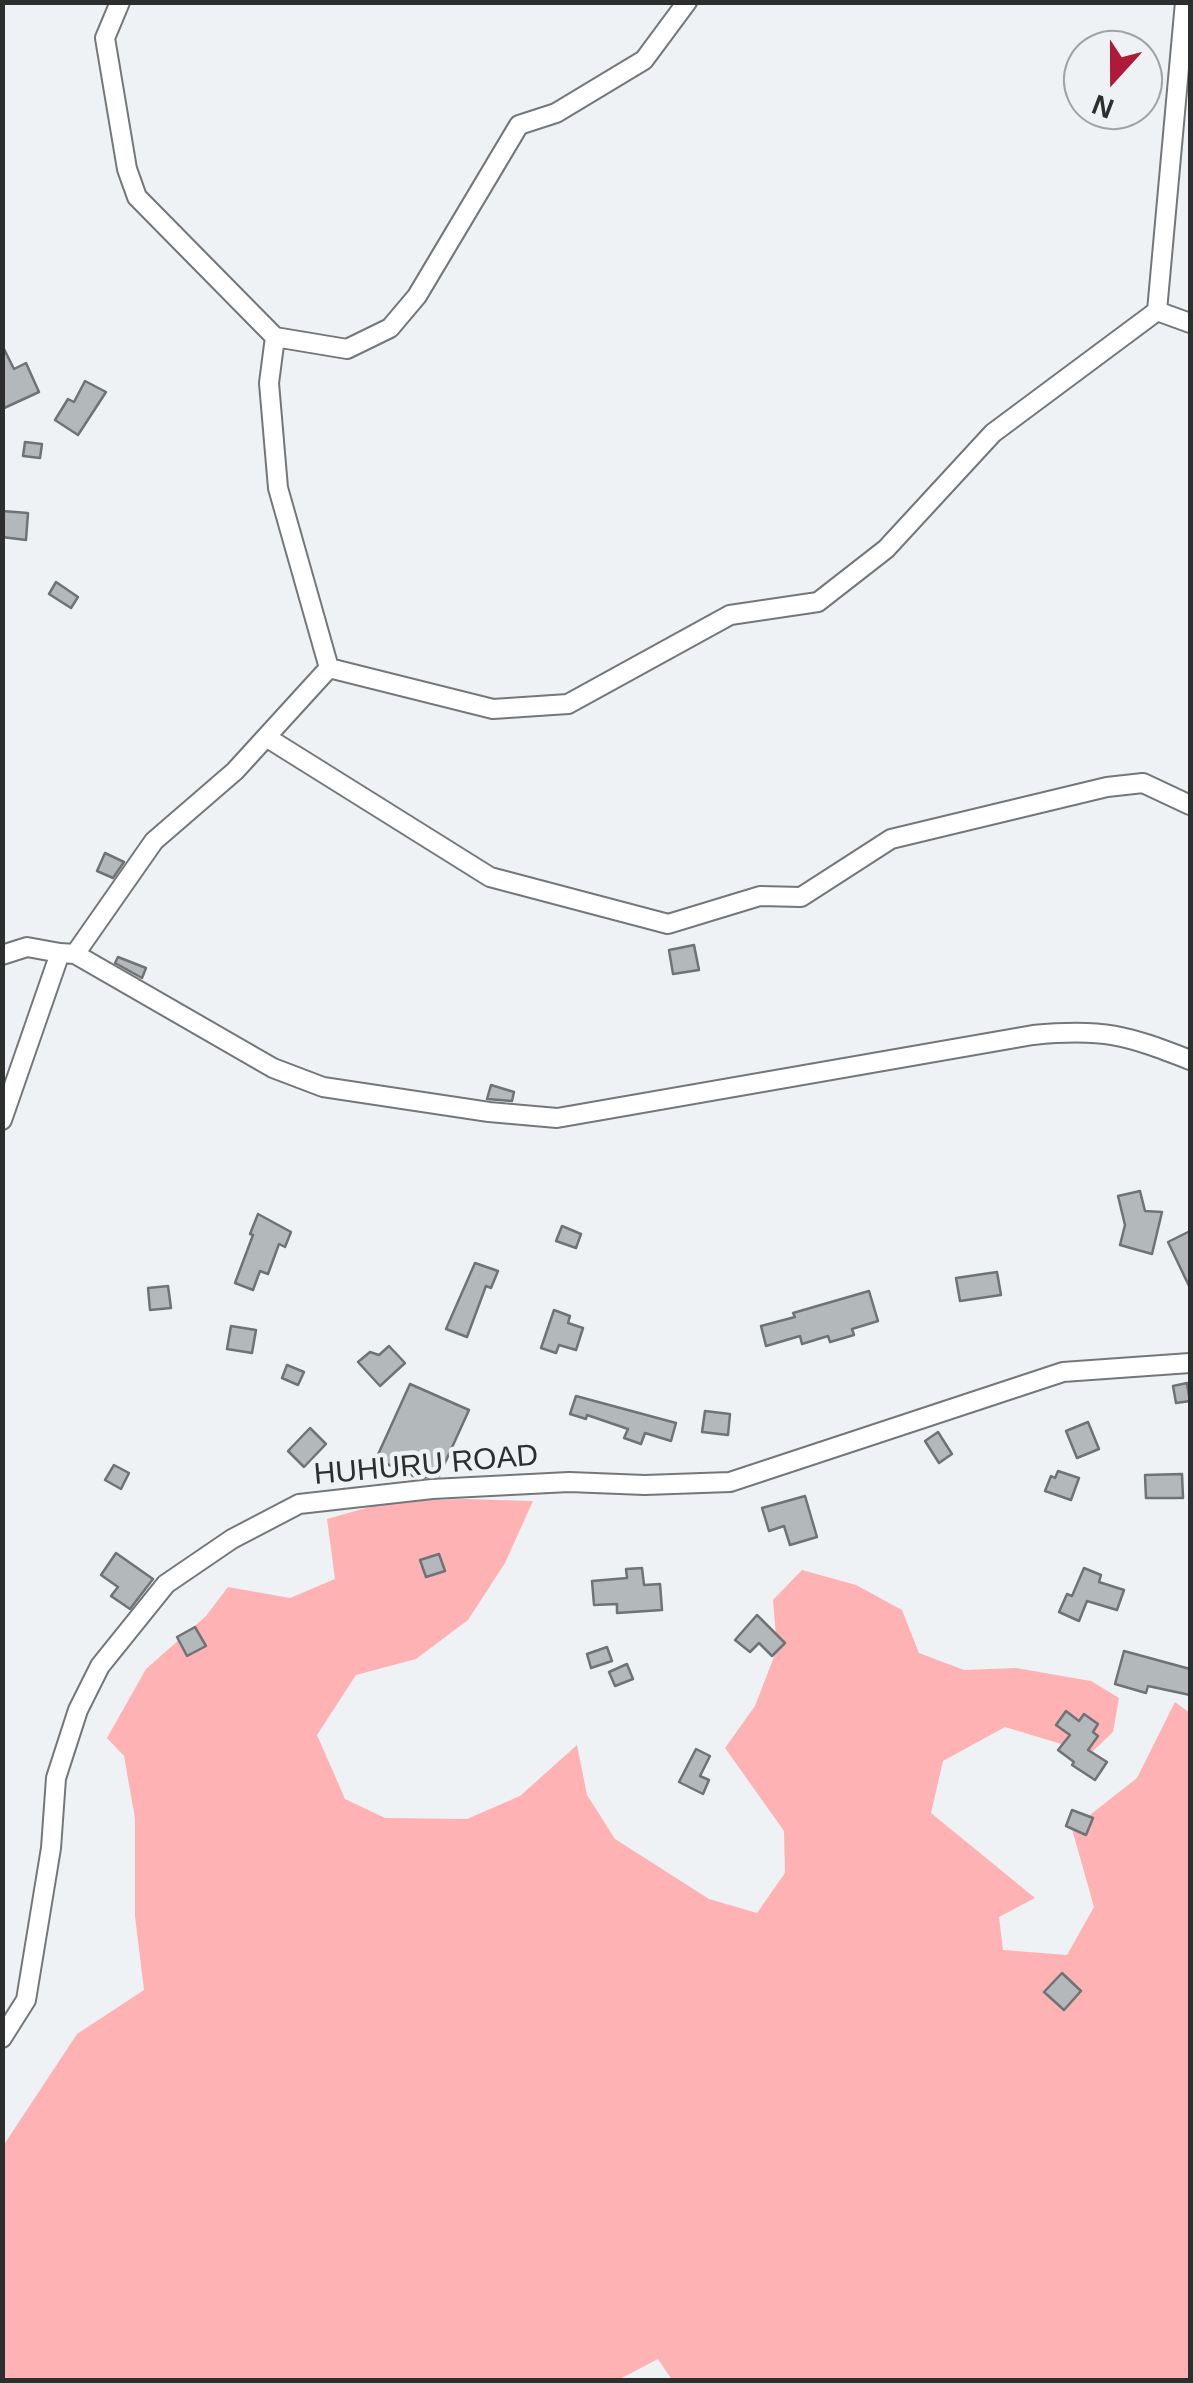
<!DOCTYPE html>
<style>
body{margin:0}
#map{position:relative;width:1193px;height:2383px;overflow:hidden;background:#eef2f4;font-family:Arial,sans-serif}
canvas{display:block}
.frame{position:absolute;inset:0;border:5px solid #2d2f2f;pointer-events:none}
.north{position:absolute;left:1063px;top:30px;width:100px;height:100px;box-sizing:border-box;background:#eef2f4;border:2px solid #a1a4a5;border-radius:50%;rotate:201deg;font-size:28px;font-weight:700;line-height:40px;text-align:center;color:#2d2f2f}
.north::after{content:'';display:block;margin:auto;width:35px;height:45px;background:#ae1a39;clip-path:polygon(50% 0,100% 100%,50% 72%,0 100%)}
</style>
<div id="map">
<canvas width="1193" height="2383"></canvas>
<div class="frame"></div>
<div class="north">N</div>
</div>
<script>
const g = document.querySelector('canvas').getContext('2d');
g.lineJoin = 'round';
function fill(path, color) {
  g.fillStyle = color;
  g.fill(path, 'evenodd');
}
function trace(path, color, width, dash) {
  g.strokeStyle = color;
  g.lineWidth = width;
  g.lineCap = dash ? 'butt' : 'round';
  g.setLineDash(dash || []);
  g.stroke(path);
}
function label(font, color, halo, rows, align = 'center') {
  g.font = font + ' Arial,sans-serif';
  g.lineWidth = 9;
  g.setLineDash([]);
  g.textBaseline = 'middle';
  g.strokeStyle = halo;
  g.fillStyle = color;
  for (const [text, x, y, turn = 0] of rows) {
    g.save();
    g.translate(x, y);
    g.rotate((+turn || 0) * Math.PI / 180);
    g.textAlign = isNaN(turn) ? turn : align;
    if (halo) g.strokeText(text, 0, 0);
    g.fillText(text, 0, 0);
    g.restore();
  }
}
fill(new Path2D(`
 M465,1499l68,2 -28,62 -37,57 -52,39 -60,16 -39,60 28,64 40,19 82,1 53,-23 57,-51 10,50 28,44 94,60 48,14 28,-40 -1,-42 -59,-83 30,-42 22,-57 -4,-49 29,-30 54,15 46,25 17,43 45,17 52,-2 75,13 28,17 -6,34 -22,21 -86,-26 -62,34 -12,52 104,85 -36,19 4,33 64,5 27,-48 -22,-78 65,-51 38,-76 15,11v667h-518l-14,-21 -40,21h-615l-1,-222 3,-15 72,-109 67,-44 -9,-74v-98l-11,-62 -17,-18 39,-69 60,-53 22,-29 62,11 45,-19 -8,-60 64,-18z`), '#feb2b4');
const building = new Path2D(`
 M2,345l12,24 12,-6 13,29 -37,17z
 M85,381l21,11 -28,43 -23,-15 13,-21 6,3z
 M25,442l17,2 -2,14 -17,-2z
 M2,511l26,2 -2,27 -24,-3z
 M56,582l22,15 -7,11 -22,-14z
 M105,853l19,9 -11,16 -16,-7z
 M694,945l5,25 -26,4 -4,-24z
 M118,957l28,11 -4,10 -27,-15z
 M491,1085l23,7 -2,9 -25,-2z
 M1140,1191l5,20 17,1 -10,42 -32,-9 5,-20 -7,-29z
 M258,1214l33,18 -6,15 -6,-3 -11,30 -8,-3 -7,19 -18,-7 18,-48 -3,-1z
 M562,1226l19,8 -5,14 -20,-7z
 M1190,1231v57l-22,-46z
 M475,1263l23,8 -7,17 -5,-2 -19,51 -21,-8z
 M997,1272l4,23 -41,6 -4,-23z
 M168,1286l3,22 -21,2 -2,-22z
 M869,1291l9,30 -26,8 2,6 -24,7 -2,-6 -26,8 -2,-8 -34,10 -5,-20 34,-9 -2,-4z
 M554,1310l16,6 -2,7 15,5 -7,22 -17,-5 -3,8 -15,-5z
 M231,1326l25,4 -4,23 -25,-4z
 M389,1346l16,17 -25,23 -22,-24 12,-10 9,3z
 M287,1365l17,7 -6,13 -16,-7z
 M1187,1383l3,18 -14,2 -3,-17z
 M410,1384l59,26 -30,66 -21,2 -42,-19z
 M576,1396l100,27 -5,18 -26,-8 -4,11 -17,-6 4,-9 -41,-14 -1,4 -16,-5z
 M705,1411l25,3 -2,21 -26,-3z
 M1088,1422l11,27 -22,9 -11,-27z
 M310,1428l16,16 -22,23 -16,-16z
 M938,1432l14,22 -13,9 -14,-22z
 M114,1465l15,8 -8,16 -16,-9z
 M1058,1471l21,7 -8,22 -26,-9 6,-15 4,2z
 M1182,1474l1,24h-37l-1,-23z
 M805,1496l12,41 -27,8 -6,-19 -15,5 -7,-23z
 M116,1553l37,26 -23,30 -19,-13 7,-9 -17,-12z
 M439,1554l6,17 -19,6 -6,-17z
 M642,1568l2,17 16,-1 2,26 -45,3v-9l-23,1 -2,-24 35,-3 -1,-9z
 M1084,1568l17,7 -2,7 25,8 -7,20 -30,-9 -8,20 -20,-9 8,-18 5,2z
 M757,1615l28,28 -13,13 -13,-13 -9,9 -15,-12z
 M195,1627l11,19 -19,10 -10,-19z
 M607,1647l5,14 -21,7 -4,-14z
 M1124,1651l66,18v26l-42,-9 -2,7 -31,-9z
 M627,1664l6,15 -18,7 -6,-14z
 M1066,1711l13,10 5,-7 14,10 -5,8 5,4 -10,14 19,12 -12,18 -23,-15 2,-3 -16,-12 12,-15 -14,-10z
 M696,1749l14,7 -10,20 9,4 -6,14 -24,-12z
 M1072,1810l21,8 -7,17 -20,-9z
 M1062,1973l19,18 -17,19 -20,-18z`);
fill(building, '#b3b8ba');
trace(building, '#6f7375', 2.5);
const street = new Path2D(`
 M120,2l-15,36 22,131 10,28 138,140
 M1185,2l-28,309 -164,122 -107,116 -68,53 -88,13 -162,89 -75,5 -164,-41 -94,103 -81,70 -79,113 198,114 50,19 166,25 68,6 476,-83c70,-7 93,0 157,25
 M1157,311l33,12
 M329,668l-51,-180 -9,-105 6,-46 72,12 43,-21 27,-32 102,-171 37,-12 88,-53 43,-58
 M266,737l224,140 178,47 92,-28 41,1 90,-58 216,-52 36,-4 47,22
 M2,955l25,-8 33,6
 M2,1120l58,-167 15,1
 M2,2038l24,-38 25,-152 5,-70 22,-68 22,-44 66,-82 66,-45 67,-35 133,-15 137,-7 76,3 85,-3 333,-110 127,-9`);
trace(street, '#737779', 22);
trace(street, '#fff', 18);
label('30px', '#2d2f2f', '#eef2f4', [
 ["HUHURU ROAD",426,1466,-5]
]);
</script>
